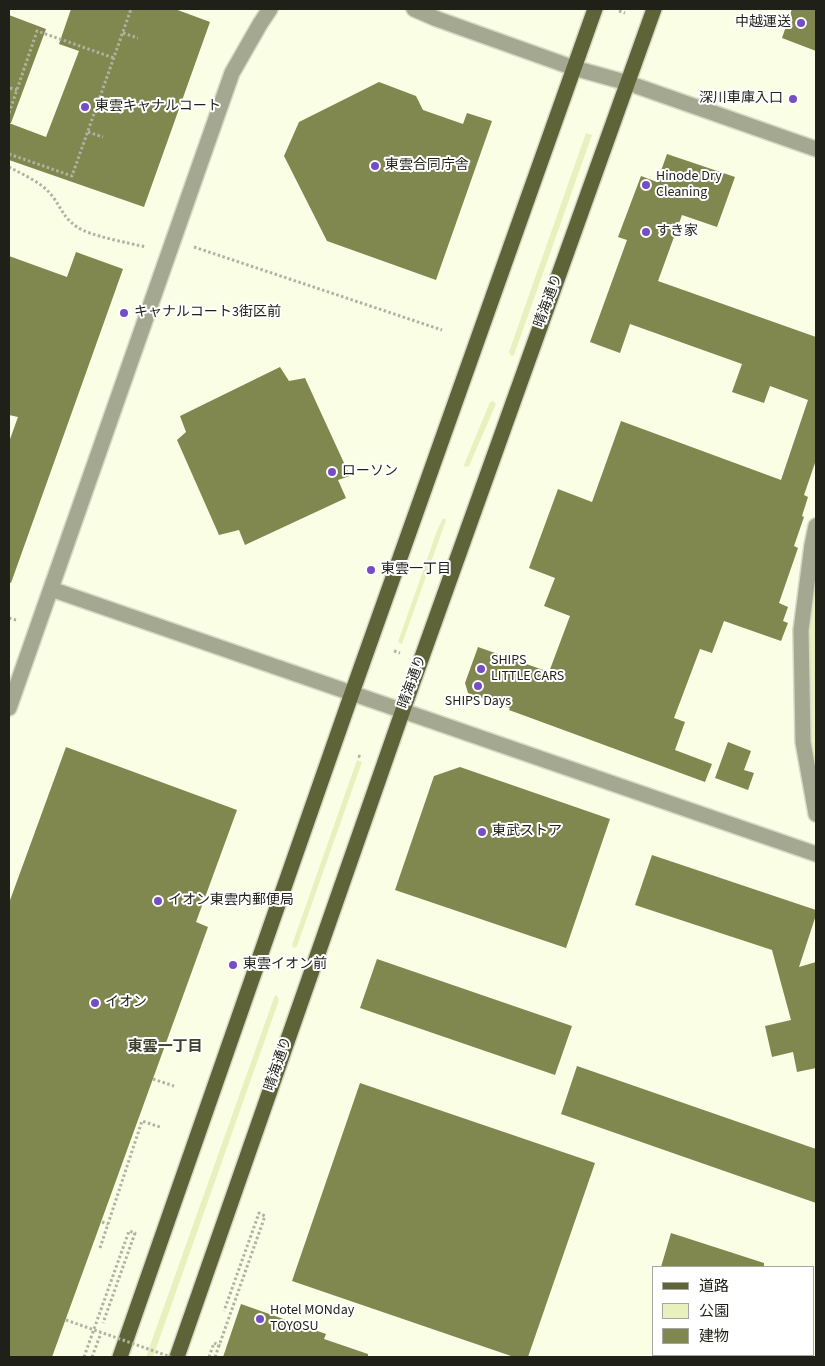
<!DOCTYPE html>
<meta charset="utf-8">
<style>
body{margin:0}
#map{position:relative;width:825px;height:1366px;overflow:hidden;background:#f9fee5;font-family:"Source Sans 3","Noto Sans JP",sans-serif}
canvas{display:block}
.frame{position:absolute;inset:0;border:10px solid #1f2017;pointer-events:none}
.legend{position:absolute;left:652px;top:1266px;width:162px;height:90px;box-sizing:border-box;background:#fff;border:1px solid #a5a6a2;margin:0;padding:6px 9px;list-style:none;font-size:15px;color:#1f2017}
.legend li{display:flex;align-items:center;gap:10px;height:25px}
.legend b{width:25px;border:1px solid #a5a6a2}
</style>
<div id="map">
<canvas width="825" height="1366"></canvas>
<div class="frame"></div>
<ul class="legend">
<li><b style="height:6px;background:#5e6437"></b>道路</li>
<li><b style="height:14px;background:#e8f0be"></b>公園</li>
<li><b style="height:14px;background:#808850"></b>建物</li>
</ul>
</div>
<script>
const g = document.querySelector('canvas').getContext('2d');
g.lineJoin = 'round';
function fill(path, color) {
  g.fillStyle = color;
  g.fill(path, 'evenodd');
}
function trace(path, color, width, dash) {
  g.strokeStyle = color;
  g.lineWidth = width;
  g.lineCap = dash ? 'butt' : 'round';
  g.setLineDash(dash || []);
  g.stroke(path);
}
function label(font, color, halo, rows, align = 'center') {
  g.font = font + ' "Source Sans 3","Noto Sans JP",sans-serif';
  g.lineWidth = 4;
  g.setLineDash([]);
  g.textBaseline = 'middle';
  g.strokeStyle = halo;
  g.fillStyle = color;
  for (const [text, x, y, turn = 0] of rows) {
    g.save();
    g.translate(x, y);
    g.rotate((+turn || 0) * Math.PI / 180);
    g.textAlign = isNaN(turn) ? turn : align;
    if (halo) g.strokeText(text, 0, 0);
    g.fillText(text, 0, 0);
    g.restore();
  }
}
fill(new Path2D(`
 M586,133l6,2 -78,220 -3,1 -2,-4z
 M493,401l3,3 -27,62 -4,1 -1,-2 26,-63z
 M443,518l3,2 -1,3 -43,121 -4,-2 39,-111z
 M816,569v217c-10,-72 -12,-145 0,-217z
 M357,760l5,2 -65,184 -3,2 -2,-3z
 M275,995l2,1 2,4 -126,357h-7z`), '#e8f0be');
fill(new Path2D(`
 M71,9h104l35,13 -66,185 -135,-47v-37l37,14 33,-86 -20,-7z
 M792,9h24v42l-34,-13z
 M9,15l37,14 -35,94h-2z
 M379,82l37,14 7,14 40,14 4,-11 25,8 -56,159 -109,-39 -43,-85 15,-34z
 M667,154l68,23 -18,50 -35,-12 -24,66 158,56v123l-12,35 4,2 -6,19 2,1 -10,29 4,2 -19,55 9,4 -5,14 5,2 -7,18 -57,-20 -12,32 -12,-4 -26,69 11,4 -10,28 37,14 -7,18 -196,-72 1,-2 -42,-15 -3,-10 13,-36 71,25 21,-56 -26,-10 11,-28 -26,-10 29,-79 34,13 29,-81 160,59 27,-80 -38,-14 -6,17 -32,-11 10,-28 -112,-40 -10,29 -30,-11 37,-102 -9,-3 23,-61 16,6z
 M76,252l47,17 -112,314 -2,-1v-140l9,-25 -9,-2v-159l58,21z
 M280,367l9,14 16,-3 45,98 -12,4 8,18 -101,47 -6,-15 -20,5 -42,-95 9,-8 -6,-16z
 M728,742l23,9 -7,19 10,3 -6,17 -33,-12z
 M66,747l171,63 -41,112 12,5 -156,430h-43v-454z
 M460,767l150,52 -44,129 -171,-58 39,-114z
 M652,855l164,55v5l-17,52 17,-5v106l-19,4 -4,-20 -21,5 -7,-31 26,-6 -19,-70 -137,-45z
 M377,959l195,67 -17,49 -195,-67z
 M577,1066l239,83v54l-255,-89z
 M360,1083l235,80 -67,194h-14l-222,-76z
 M671,1233l93,30v4h-103z
 M241,1304l85,30 -2,5 44,15v3h-145z`), '#808850');
const minor = new Path2D(`
 M414,9l23,10 137,49 54,15 188,66
 M816,526l-4,19 -11,85 2,112 13,72
 M51,589l765,265
 M9,708l223,-635 28,-49 10,-15`);
const major = new Path2D(`
 M120,1357l232,-664 243,-684
 M177,1357l226,-647 251,-701`);
trace(minor, '#d6dac4', 18);
trace(major, '#d6dac4', 18);
trace(new Path2D(`
 M619,11l6,2
 M123,33l15,5
 M10,88l7,2
 M9,113l28,-82 77,27
 M88,132l15,5
 M9,154l63,22 59,-167
 M9,167c15,8 34,16 44,30 9,12 10,20 24,30 13,9 52,16 69,20
 M194,247l248,83
 M9,618l7,2
 M394,651l6,2
 M358,756l5,1
 M153,1079l21,7
 M102,1222l6,2
 M100,1248l42,-127 18,6
 M84,1357l45,-126 6,2 -32,90
 M92,1357l9,-24
 M209,1357l5,-14 5,2 -1,2
 M215,1357l50,-141 -6,-3 -35,98`), '#afb3a0', 3, [2.5, 2.5]);
trace(minor, '#a4a890', 15);
trace(major, '#5e6437', 15);
trace(new Path2D(`
 M66,1320l105,37`), '#afb3a0', 3, [2.5, 2.5]);
for (const [x, y, r, color] of [
 [801,23,5,"#764dc5"],
 [793,99,5,"#764dc5"],
 [85,107,5,"#764dc5"],
 [375,166,5,"#764dc5"],
 [646,185,5,"#764dc5"],
 [646,232,5,"#764dc5"],
 [124,313,5,"#764dc5"],
 [332,472,5,"#764dc5"],
 [371,570,5,"#764dc5"],
 [481,669,5,"#764dc5"],
 [478,686,5,"#764dc5"],
 [482,832,5,"#764dc5"],
 [158,901,5,"#764dc5"],
 [233,965,5,"#764dc5"],
 [95,1003,5,"#764dc5"],
 [260,1319,5,"#764dc5"]
]) {
  const dot = new Path2D();
  dot.arc(x, y, r, 0, 2 * Math.PI);
  g.fillStyle = color;
  g.fill(dot);
  trace(dot, '#fff', 2);
}
label('14px', '#1f2017', '#fff', [
 ["中越運送",791,23,"right"],
 ["深川車庫入口",783,99,"right"],
 ["東雲キャナルコート",95,107],
 ["東雲合同庁舎",385,166],
 ["Hinode Dry",656,177],
 ["Cleaning",656,193],
 ["すき家",656,232],
 ["キャナルコート3街区前",134,313],
 ["ローソン",342,472],
 ["東雲一丁目",381,570],
 ["SHIPS",491,661],
 ["LITTLE CARS",491,677],
 ["SHIPS Days",478,702,"center"],
 ["東武ストア",492,832],
 ["イオン東雲内郵便局",168,901],
 ["東雲イオン前",243,965],
 ["イオン",105,1003],
 ["Hotel MONday",270,1311],
 ["TOYOSU",270,1327]
], 'left');
label('14px', '#1f2017', '#fff', [
 ["晴海通り",549,301,-70],
 ["晴海通り",413,682,-70],
 ["晴海通り",279,1064,-71]
]);
label('bold 15px', '#3d402c', '#fff', [
 ["東雲一丁目",165,1048]
]);
</script>
